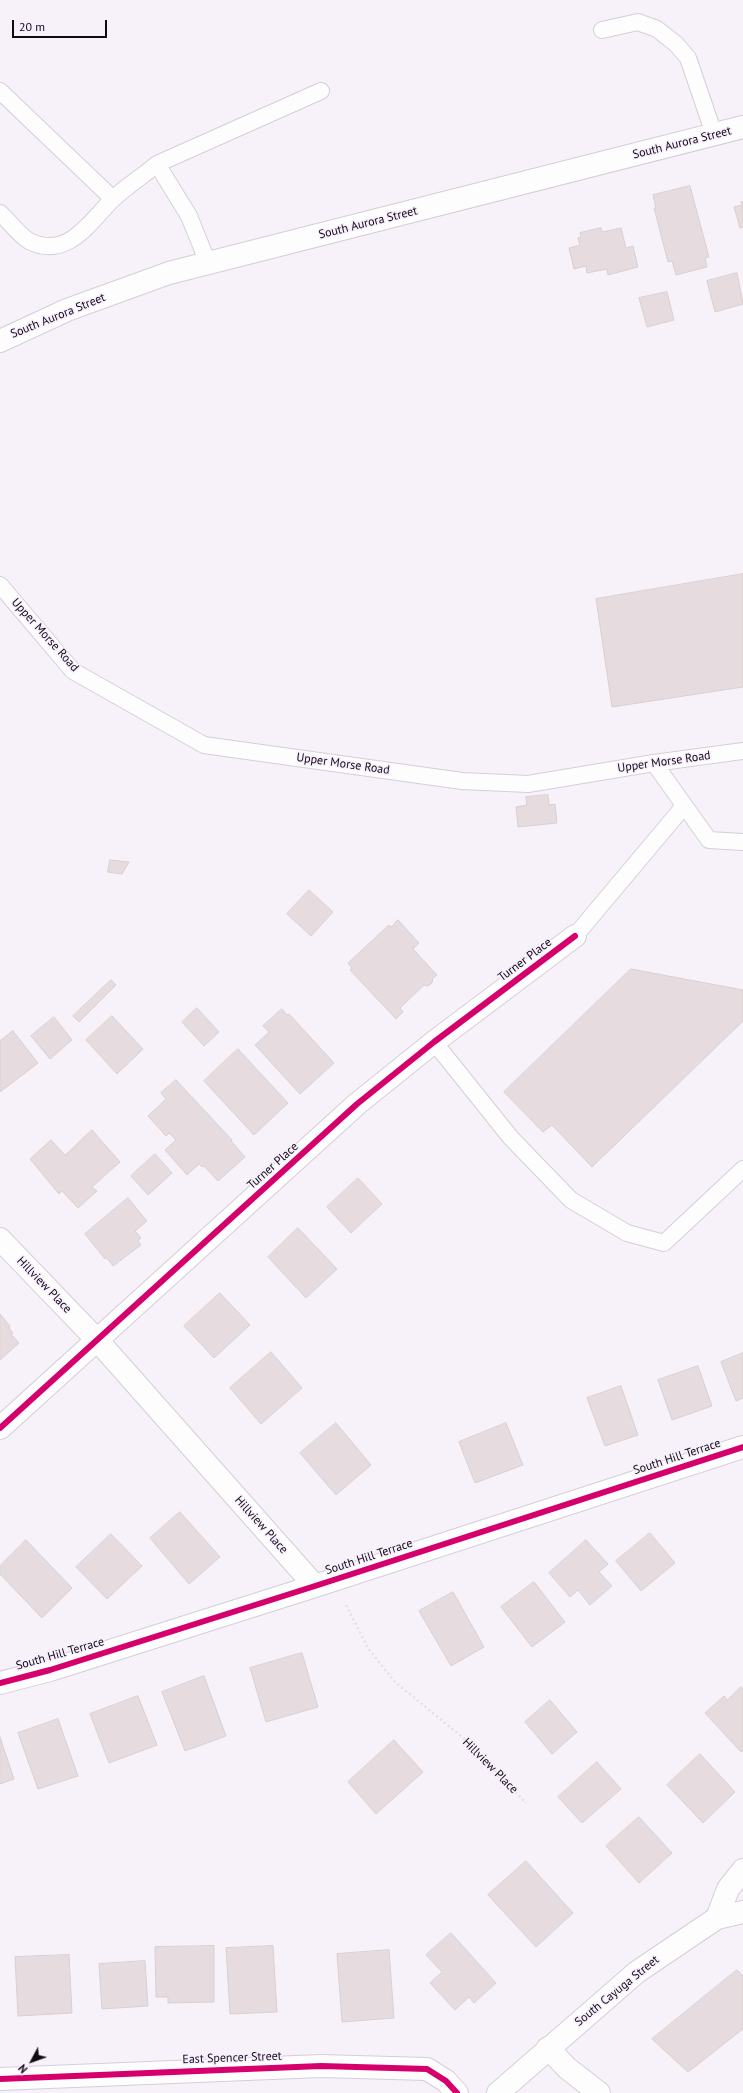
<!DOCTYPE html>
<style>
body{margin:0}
#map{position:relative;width:743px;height:2093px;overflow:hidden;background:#f7f2f9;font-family:"PT Sans",sans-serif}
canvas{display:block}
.north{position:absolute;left:12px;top:2041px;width:40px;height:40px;-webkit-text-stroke:3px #f8effc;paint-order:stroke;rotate:229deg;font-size:11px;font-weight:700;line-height:16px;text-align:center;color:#110a15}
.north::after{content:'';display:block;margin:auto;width:14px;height:18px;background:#110a15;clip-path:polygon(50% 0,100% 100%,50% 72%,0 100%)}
.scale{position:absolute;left:12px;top:20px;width:95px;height:18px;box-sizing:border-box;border:2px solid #110a15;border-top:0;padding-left:5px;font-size:12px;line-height:14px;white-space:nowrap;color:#110a15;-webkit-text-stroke:3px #f8effc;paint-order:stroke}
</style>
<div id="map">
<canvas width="743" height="2093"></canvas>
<div class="north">N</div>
<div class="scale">20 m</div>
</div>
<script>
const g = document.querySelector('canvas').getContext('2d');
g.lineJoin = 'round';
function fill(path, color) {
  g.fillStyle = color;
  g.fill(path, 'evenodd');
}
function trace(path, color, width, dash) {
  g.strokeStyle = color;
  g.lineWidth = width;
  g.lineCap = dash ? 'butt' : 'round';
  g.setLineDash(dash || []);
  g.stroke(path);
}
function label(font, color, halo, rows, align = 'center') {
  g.font = font + ' "PT Sans",sans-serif';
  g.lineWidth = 3;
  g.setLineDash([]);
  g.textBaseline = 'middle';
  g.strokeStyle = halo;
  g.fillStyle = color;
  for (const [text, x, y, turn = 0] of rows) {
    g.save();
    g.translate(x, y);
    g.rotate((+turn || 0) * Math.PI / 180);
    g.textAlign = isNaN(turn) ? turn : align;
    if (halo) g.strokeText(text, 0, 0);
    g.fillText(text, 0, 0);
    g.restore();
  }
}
const building = new Path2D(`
 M690,186l19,71 -4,1 2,9 -31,8 -4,-14 -4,1 -14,-54h2l-3,-13z
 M741,202h2v25l-3,1 -6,-21 8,-2z
 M601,228l1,4 19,-4 5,20 7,-2 5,21 -30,8 -1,-6 -20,4 -1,-7 -12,3 -5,-21 11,-3 -2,-7 3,-1 -1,-4z
 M737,273l6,31 -28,8 -8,-31z
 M667,292l7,28 -27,7 -8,-29z
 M743,574v113l-131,20 -16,-108z
 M548,795l1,10 6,-1 2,19 -39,4 -2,-20 11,-2 -1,-8z
 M110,860l19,2 -7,12 -14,-2z
 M309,890l24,22 -22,24 -24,-22z
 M398,920l21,23 -6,6 24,26 -4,3 -1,5 -4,3 -4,-1 -24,23 3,4 -7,7 -46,-49 2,-2 -4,-5 41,-38 2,2z
 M631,969l112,21v31l-151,146 -40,-42 -9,7 -39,-40z
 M111,980l5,5 -37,37 -6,-6z
 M197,1008l22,24 -15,14 -22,-24z
 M282,1009l5,6 2,-1 45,49 -34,31 -45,-49 14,-13 -6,-6z
 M112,1016l31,33 -26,25 -31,-34z
 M54,1017l18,23 -22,19 -19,-23z
 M13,1031l25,32 -38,29v-51z
 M238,1049l50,54 -34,32 -50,-54z
 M176,1080l56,60 -1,1 14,16 -27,24 -14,-15 -2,1 -3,-3 -12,11 -22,-25 11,-10 -7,-7 -3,3 -18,-20 18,-17 -5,-6z
 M92,1130l28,32 -28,25 5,4 -19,17 -16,-17 -3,3 -29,-35 21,-19 14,15z
 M155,1154l17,19 -24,22 -17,-19z
 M358,1178l24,26 -31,29 -24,-26z
 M128,1198l19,23 -12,10 6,7 -3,3 3,4 -28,21 -7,-9 -1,2 -20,-25z
 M298,1228l39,41 -31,29 -38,-41z
 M220,1293l30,32 -36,33 -30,-32z
 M0,1314l10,12 -1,2 4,5 -2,1 8,9 -19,17z
 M271,1352l31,36 -41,36 -31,-36z
 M743,1353v45l-7,3 -15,-39z
 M698,1366l14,40 -40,14 -14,-40z
 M621,1386l17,49 -33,11 -18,-48z
 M336,1423l35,42 -35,30 -36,-42z
 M506,1423l17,42 -48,18 -16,-41z
 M180,1512l40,45 -31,27 -39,-46z
 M650,1533l25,30 -34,28 -25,-30z
 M111,1534l31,32 -35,33 -31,-32z
 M26,1540l46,48 -30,30 -42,-44v-8z
 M586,1540l22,24 -9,8 13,14 -22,19 -12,-15 -8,7 -21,-24z
 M534,1582l31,40 -33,25 -31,-40z
 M453,1592l31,55 -33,19 -32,-55z
 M302,1653l16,54 -52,15 -16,-54z
 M204,1676l22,60 -41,15 -23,-59z
 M741,1687l2,2v61l-2,2 -36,-39 19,-17 3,4z
 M138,1696l19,49 -48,18 -19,-49z
 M550,1700l27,32 -25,22 -27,-32z
 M58,1719l20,57 -40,13 -20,-56z
 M0,1737l14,42 -14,5z
 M394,1740l29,32 -47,42 -28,-32z
 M700,1754l35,38 -32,31 -36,-38z
 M597,1762l24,27 -39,34 -24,-26z
 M639,1817l33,36 -33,30 -33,-37z
 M526,1861l47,52 -37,34 -48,-52z
 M451,1933l45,50 -22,20 -5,-6 -14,13 -25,-27 12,-11 -16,-17z
 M214,1946v56l-46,1v-6h-12l-1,-50z
 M273,1946l4,66 -47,2 -4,-66z
 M389,1950l5,68 -52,4 -5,-68z
 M69,1955l3,58 -54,3 -3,-59z
 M145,1961l3,45 -46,3 -3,-45z
 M737,1970l6,6v53l-55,43 -36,-33z`);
fill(building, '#e6dbde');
trace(building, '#d9cfd1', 1);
const lane = new Path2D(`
 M602,30l36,-8 19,7 19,15 12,14 26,76
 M0,91l113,108
 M157,164l164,-73
 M0,213c9,8 19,22 29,28 38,19 60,-18 83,-41 13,-13 31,-24 45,-36l32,52 19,47
 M0,585l73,86 131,74 258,36 66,3 126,-21 89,-12
 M654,763l55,77 34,2
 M575,936l109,-130
 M434,1042l77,96 60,62 56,33 37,10 79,-74`);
const street = new Path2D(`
 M0,1239l98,102 217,245
 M0,1428l357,-324 77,-62 141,-106
 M0,1683l50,-13 265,-84 428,-139
 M717,1918l11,-29 15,-19
 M548,2048l19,20 32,25
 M0,2079l321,-13 106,3 19,12 11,12`);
const secondary = new Path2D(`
 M0,341l67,-31 102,-37 574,-146
 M498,2093l139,-121 80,-54 26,-6`);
trace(lane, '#d5ced9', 18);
trace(street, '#d5ced9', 24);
trace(secondary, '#d5ced9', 24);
trace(new Path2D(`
 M346,1605l22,43 27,34 72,59 59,62`), '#e2e0e2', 2.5, [2, 3]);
trace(lane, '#fefdfe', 16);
trace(street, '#fefdfe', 22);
trace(secondary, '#fefdfe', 22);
trace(new Path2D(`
 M0,1428l357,-324 77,-62 141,-106
 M0,1683l50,-13 265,-84 428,-139
 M0,2079l321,-13 106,3 19,12 11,12`), '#d6006c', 6);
label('12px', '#110a15', '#f8effc', [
 ["South Aurora Street",682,143,-14],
 ["South Aurora Street",368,223,-14],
 ["South Aurora Street",58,316,-22],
 ["Upper Morse Road",45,635,48],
 ["Upper Morse Road",664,762,-8],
 ["Upper Morse Road",343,764,8],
 ["Turner Place",525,960,-37],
 ["Turner Place",273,1166,-42],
 ["Hillview Place",44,1285,46],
 ["South Hill Terrace",677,1457,-18],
 ["Hillview Place",261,1525,48],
 ["South Hill Terrace",369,1557,-18],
 ["South Hill Terrace",60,1654,-16],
 ["Hillview Place",490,1766,45],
 ["South Cayuga Street",617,1991,-39],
 ["East Spencer Street",232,2058,-2]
]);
</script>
